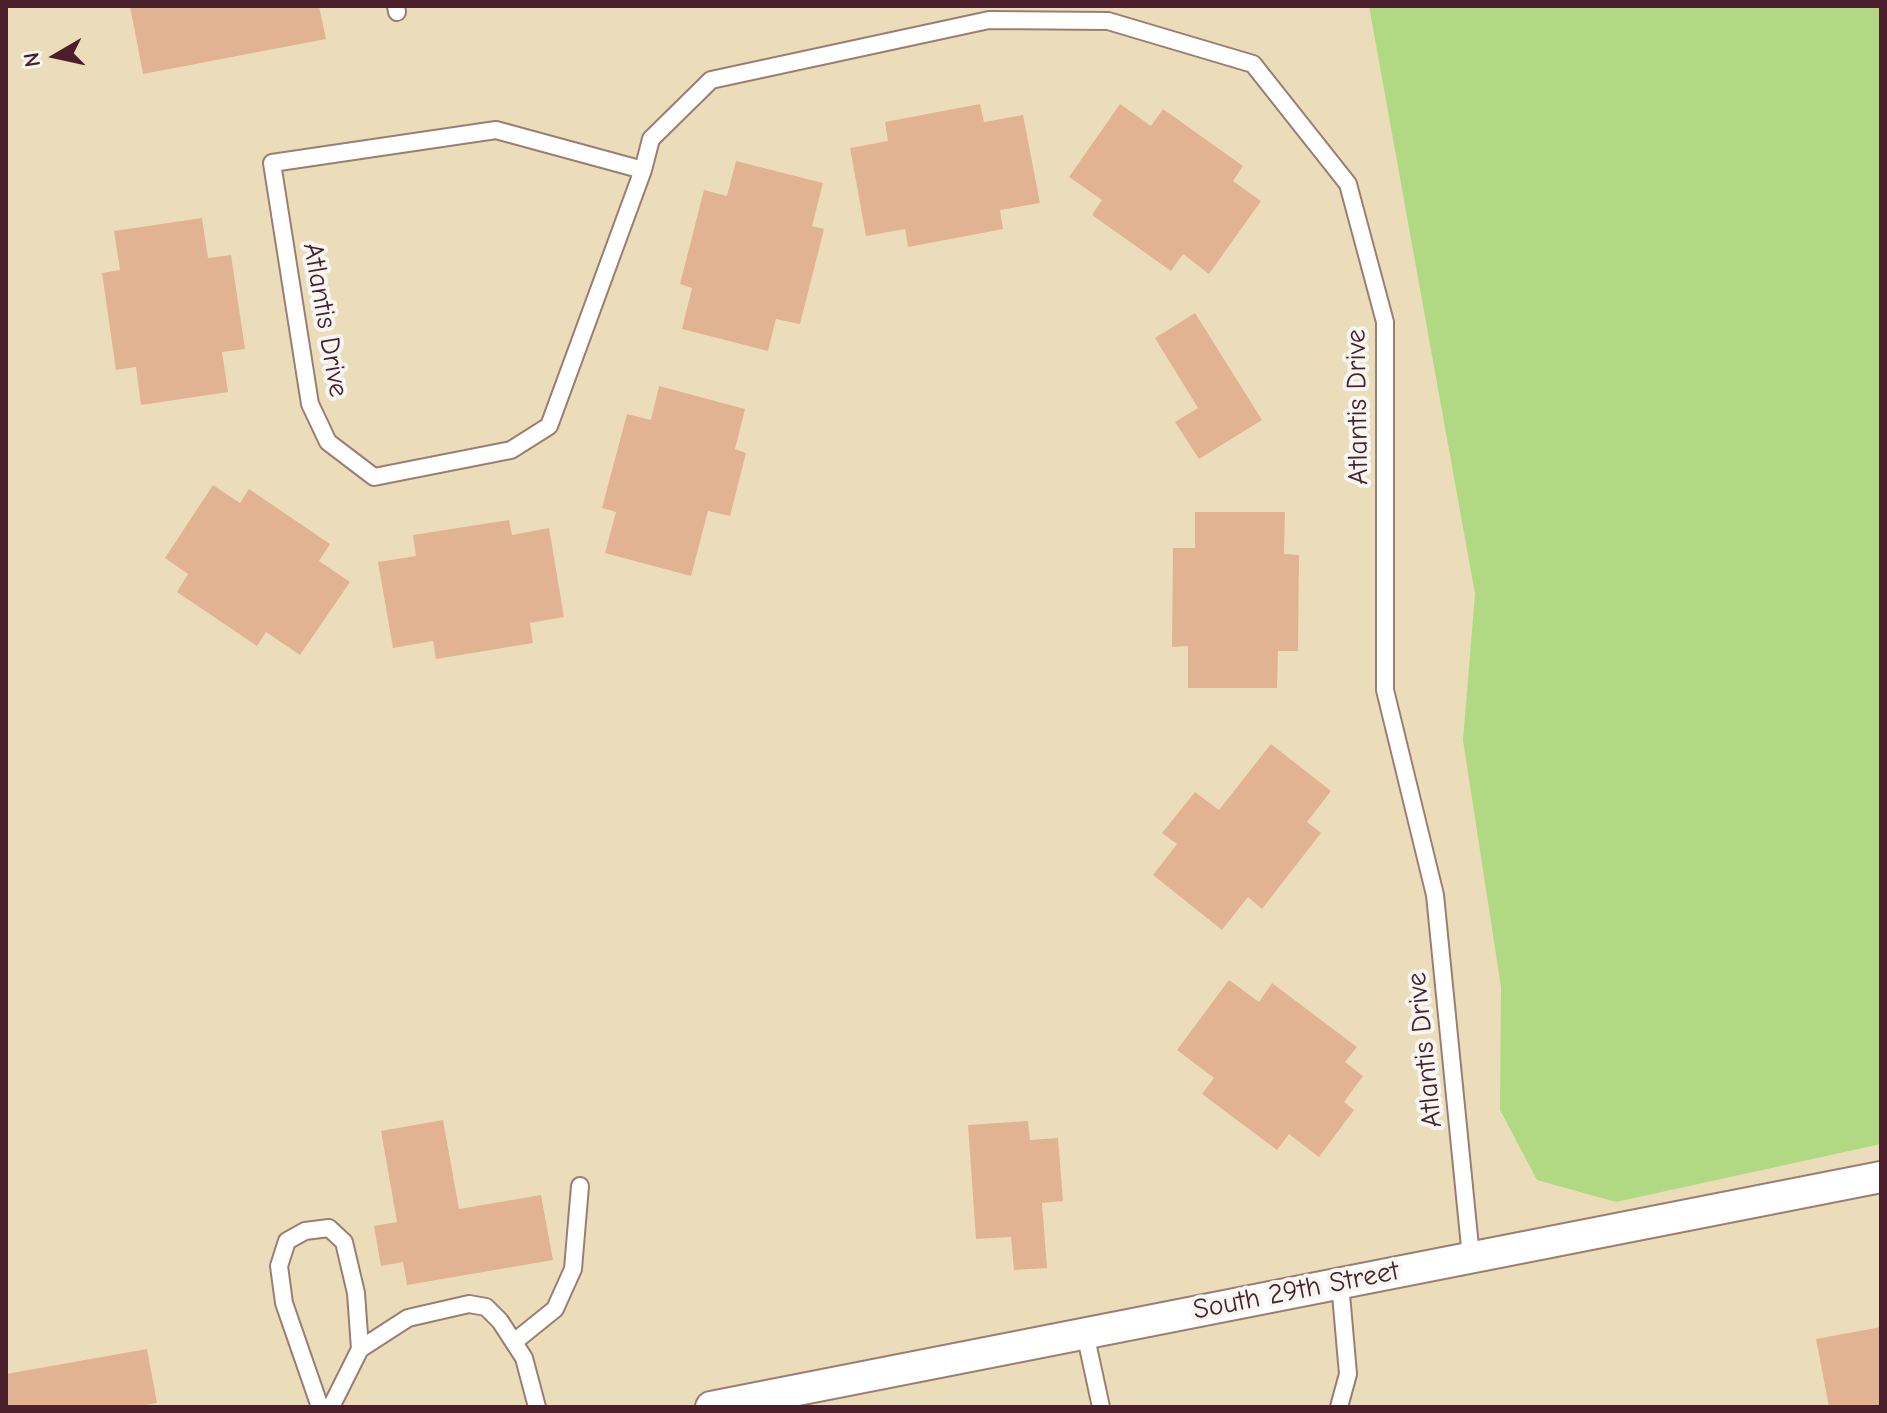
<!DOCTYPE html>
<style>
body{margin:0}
#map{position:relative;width:1887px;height:1413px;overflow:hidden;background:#ecddba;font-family:"Comic Neue",sans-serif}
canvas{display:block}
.frame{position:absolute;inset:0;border:8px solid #4a1f2b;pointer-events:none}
.north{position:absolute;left:16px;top:16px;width:80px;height:80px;-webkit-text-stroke:6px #f6f6f2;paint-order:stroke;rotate:261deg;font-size:22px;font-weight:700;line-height:32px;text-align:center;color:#4a1f2b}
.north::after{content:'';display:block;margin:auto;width:28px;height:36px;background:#4a1f2b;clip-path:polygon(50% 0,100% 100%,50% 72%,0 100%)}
</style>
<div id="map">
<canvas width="1887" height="1413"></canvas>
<div class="frame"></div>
<div class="north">N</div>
</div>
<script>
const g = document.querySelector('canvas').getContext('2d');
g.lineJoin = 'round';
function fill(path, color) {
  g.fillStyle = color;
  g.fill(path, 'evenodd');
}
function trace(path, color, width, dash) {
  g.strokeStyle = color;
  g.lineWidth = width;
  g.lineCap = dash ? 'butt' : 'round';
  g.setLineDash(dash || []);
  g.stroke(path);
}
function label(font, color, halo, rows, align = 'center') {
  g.font = font + ' "Comic Neue",sans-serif';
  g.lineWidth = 8;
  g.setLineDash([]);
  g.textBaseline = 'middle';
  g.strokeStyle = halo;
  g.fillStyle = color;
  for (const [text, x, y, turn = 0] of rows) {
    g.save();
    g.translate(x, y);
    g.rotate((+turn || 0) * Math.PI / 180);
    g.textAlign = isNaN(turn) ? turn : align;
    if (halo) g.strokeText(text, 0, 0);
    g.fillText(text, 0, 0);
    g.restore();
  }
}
fill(new Path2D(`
 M1369,6h512v1138l-265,58 -79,-22 -37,-70 1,-123 -38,-247 12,-146z`), '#b1d984');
fill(new Path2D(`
 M130,6h189l7,33 -183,35z
 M980,104l4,18 39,-7 17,88 -40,7 3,19 -95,18 -3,-18 -39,7 -16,-88 38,-7 -3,-19z
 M1120,104l31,22 12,-17 80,57 -10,15 28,20 -52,73 -26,-20 -12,17 -79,-56 10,-15 -33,-23z
 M736,161l87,22 -11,43 12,3 -24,95 -24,-5 -8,32 -86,-22 10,-41 -12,-4 24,-94 23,6z
 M202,218l6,40 23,-3 14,94 -23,3 6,40 -87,13 -5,-38 -20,3 -14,-97 18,-3 -6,-39z
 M1195,313l67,107 -63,39 -24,-37 23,-14 -43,-70z
 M659,386l86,23 -10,40 11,4 -16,63 -22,-5 -17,65 -86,-23 11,-41 -14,-4 25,-94 24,6z
 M213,485l27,18 9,-14 81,55 -11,17 31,21 -50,73 -34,-23 -9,14 -80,-54 11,-18 -23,-16z
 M1195,512h90l-1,42 15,1 -1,96h-20l-1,37h-89v-42l-16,1 1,-99h22z
 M509,520l3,15 37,-7 15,89 -34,6 3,20 -97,16 -3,-18 -40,7 -15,-86 38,-6 -3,-21z
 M1271,744l60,47 -24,31 14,11 -59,76 -14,-12 -26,33 -69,-55 24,-31 -15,-11 33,-41 24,18z
 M1229,980l30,22 13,-19 85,64 -12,15 18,14 -19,26 10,8 -35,47 -30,-23 -12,16 -75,-56 12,-16 -37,-28z
 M443,1120l16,89 82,-14 12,65 -146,25 -4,-23 -22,4 -7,-40 23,-4 -16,-91z
 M1028,1121l2,19 28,-2 5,63 -21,2 5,65 -33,2 -3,-33 -35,2 -8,-114z
 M1881,1327v79l-52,1 -13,-68z
 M147,1349l10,54 -24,4h-127v-33z`), '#e2b393');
const lane = new Path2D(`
 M396,6l1,6
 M643,170l-147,-40 -224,33 38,241 18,38 46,35 137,-27 38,-24 94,-256 8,-31 60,-59 278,-60 119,1 145,43 95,120 37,138v368l50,205 36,362
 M1085,1333l16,74
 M514,1342l41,-33 18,-40 7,-83
 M320,1407l-36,-104 -5,-37 8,-25 18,-10 24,-3 15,14 12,51 4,56
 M331,1407l29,-58 48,-31 61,-14 17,3 14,14 24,37 13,49
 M1339,1407l9,-33 -8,-91`);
const street = new Path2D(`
 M711,1407l1170,-230`);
trace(lane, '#9b7e72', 20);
trace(street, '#9b7e72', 34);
trace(lane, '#fff', 16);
trace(street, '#fff', 30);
label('28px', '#4a1f2b', '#f6f6f2', [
 ["Atlantis Drive",325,320,80],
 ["Atlantis Drive",1358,407,-91],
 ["Atlantis Drive",1425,1050,-96],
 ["South 29th Street",1296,1291,-11]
]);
</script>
